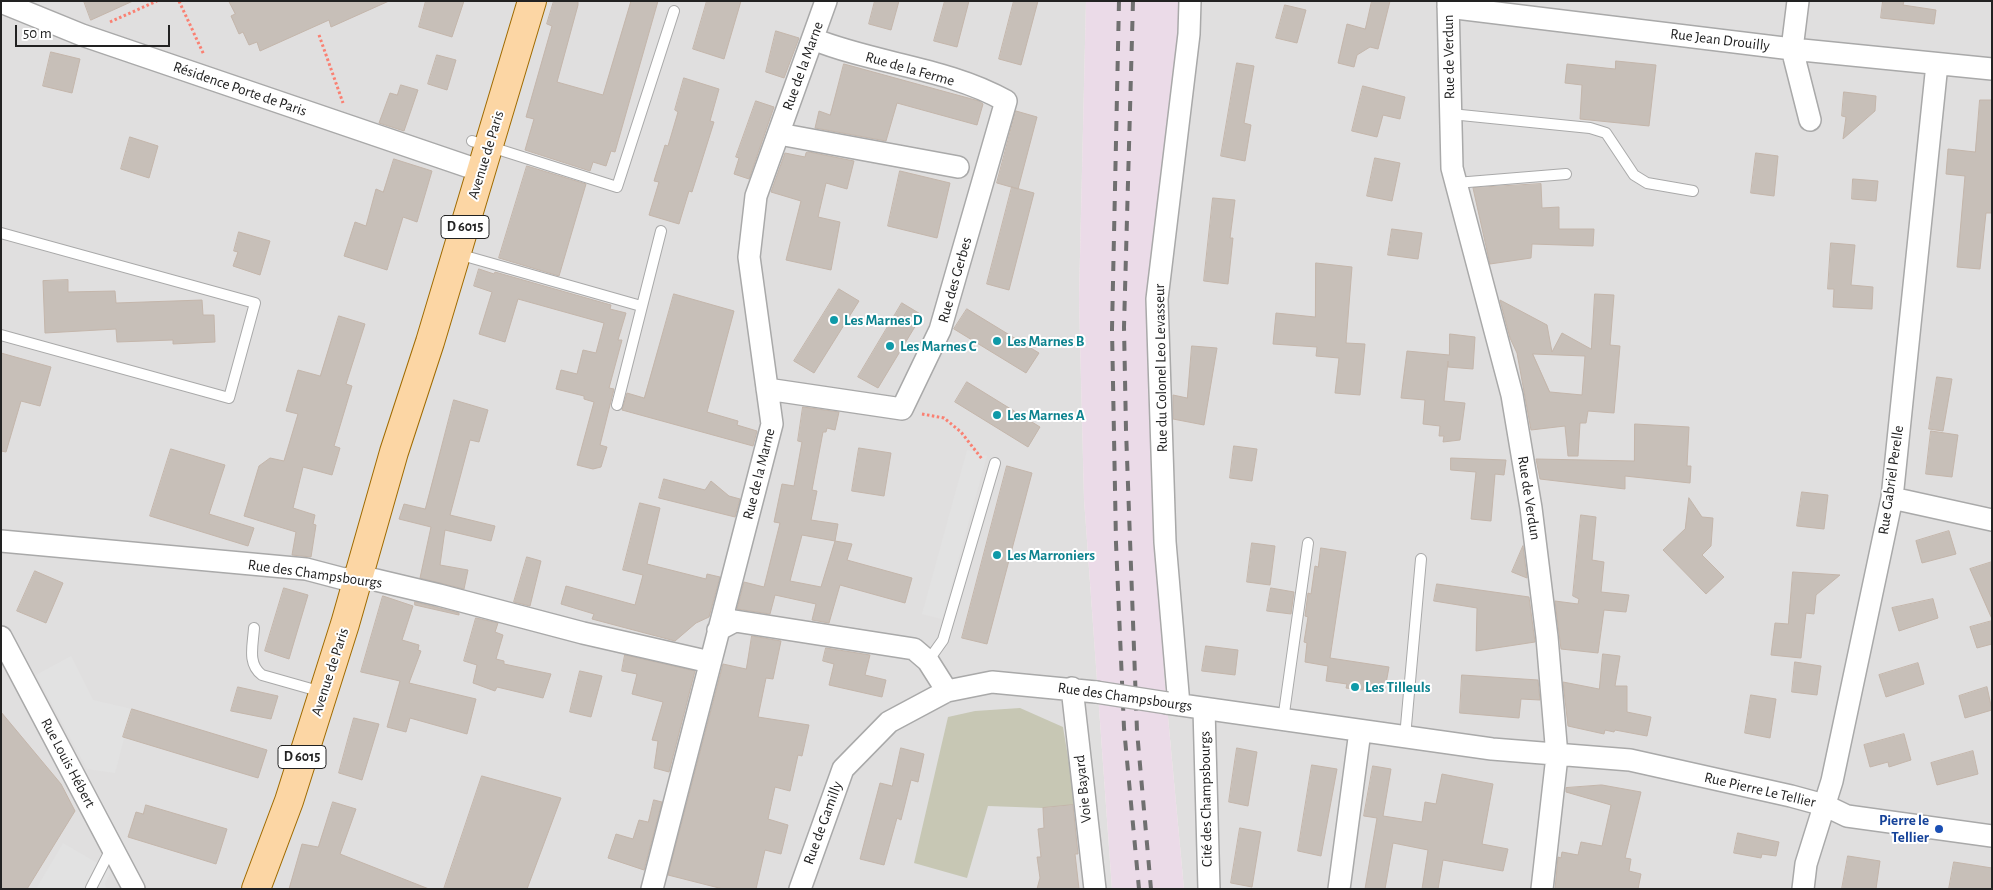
<!DOCTYPE html>
<meta charset="utf-8">
<style>
body{margin:0}
#map{position:relative;width:1993px;height:890px;overflow:hidden;background:#f2efe9;font-family:"Alegreya Sans",sans-serif}
canvas{display:block}
.frame{position:absolute;inset:0;border:2px solid #222;pointer-events:none}
.scale{position:absolute;left:15px;top:25px;width:155px;height:22px;box-sizing:border-box;border:2px solid #222;border-top:0;padding-left:6px;font-size:15px;line-height:18px;white-space:nowrap;color:#222;-webkit-text-stroke:4px #fff;paint-order:stroke}
</style>
<div id="map">
<canvas width="1993" height="890"></canvas>
<div class="frame"></div>
<div class="scale">50 m</div>
</div>
<script>
const g = document.querySelector('canvas').getContext('2d');
g.lineJoin = 'round';
function fill(path, color) {
  g.fillStyle = color;
  g.fill(path, 'evenodd');
}
function trace(path, color, width, dash) {
  g.strokeStyle = color;
  g.lineWidth = width;
  g.lineCap = dash ? 'butt' : 'round';
  g.setLineDash(dash || []);
  g.stroke(path);
}
function label(font, color, halo, rows, align = 'center') {
  g.font = font + ' "Alegreya Sans",sans-serif';
  g.lineWidth = 4;
  g.setLineDash([]);
  g.textBaseline = 'middle';
  g.strokeStyle = halo;
  g.fillStyle = color;
  for (const [text, x, y, turn = 0] of rows) {
    g.save();
    g.translate(x, y);
    g.rotate((+turn || 0) * Math.PI / 180);
    g.textAlign = isNaN(turn) ? turn : align;
    if (halo) g.strokeText(text, 0, 0);
    g.fillText(text, 0, 0);
    g.restore();
  }
}
fill(new Path2D(`
 M1,1h1085l-7,298 5,200 28,390h-1111z
 M1180,1h812v888h-808l-20,-215 -12,-263z`), '#e0dfdf');
fill(new Path2D(`
 M1086,1h94l-4,94 -18,139 2,312 4,128 20,215h-72l-28,-390 -5,-200z`), '#ebdbe8');
fill(new Path2D(`
 M1020,708l43,19 13,78 -33,3 -55,-2 -21,72 -53,-15 34,-146 27,-6z`), '#c7c7b4');
fill(new Path2D(`
 M967,450l20,6 -45,163 -20,-5z
 M71,656l22,44 39,9 -17,64 -28,-4 -51,-94z
 M63,843l48,28 -6,13 2,5h-71z`), '#e2e2e2');
const building = new Path2D(`
 M84,1h49l-42,19z
 M229,1h160l-58,26 -2,-7 -69,31 -3,-9 -8,3 -6,-13 -4,2 -8,-18 4,-2z
 M426,1h38l-12,36 -33,-10z
 M554,1h24v4l-21,77 46,13 28,-94h27l-43,151 -4,-1 -5,15 -13,-4 -3,9 -65,-21 9,-31 -8,-2 26,-91 -5,-2z
 M707,1h34l-17,58 -31,-10z
 M875,1h24l-8,29 -22,-6z
 M945,1h24l-12,46 -23,-6z
 M1014,1h24l-17,64 -22,-6z
 M1372,1h18l-12,48 -8,-2 -13,8 -3,12 -16,-4 9,-39 18,5z
 M1883,1h21l-1,4 33,5 -2,14 -53,-6z
 M1285,5l21,5 -9,33 -21,-5z
 M776,31l23,7 -15,40 -18,-6z
 M51,52l29,7 -8,34 -29,-7z
 M437,55l19,5 -9,30 -19,-6z
 M1616,61l40,4 -7,61 -69,-7 2,-34 -17,-2 2,-19 48,5z
 M1237,63l17,3 -10,57 7,2 -6,36 -24,-5z
 M844,64l135,37 4,3 -6,21 -80,-22 -11,38 -71,-13 4,-17 11,4z
 M684,78l35,11 -9,32 4,1 -22,70 -3,-1 -10,33 -30,-9 10,-33 -5,-1 11,-36 3,1 10,-34 -3,-2z
 M401,85l17,5 -14,41 -25,-8 11,-30 7,2z
 M1363,86l42,11 -5,22 -17,-4 -6,22 -25,-6z
 M1844,92l32,4 -1,15 -32,28 3,-22 -4,-1z
 M1980,100h12v113h-6l-6,56 -23,-2 8,-91 -19,-2 2,-25 27,3z
 M756,101l18,6 -25,72 -15,-5 5,-16 -3,-1z
 M1016,111l21,6 -19,72 -21,-6z
 M130,137l28,9 -9,32 -28,-9z
 M809,152l45,9 -7,28 -21,-6 -8,34 22,5 -9,48 -45,-10 15,-59 -30,-9 14,-39 20,4 1,-4z
 M1756,153l22,3 -4,40 -23,-3z
 M1375,158l25,5 -8,38 -25,-5z
 M394,159l38,12 -15,51 -14,-5 -16,53 -43,-14 11,-34 11,4 10,-37 7,3z
 M527,166l59,18 -27,92 -60,-18z
 M900,171l50,12 -13,55 -49,-12z
 M1853,179l25,2 -2,20 -24,-2z
 M1541,184l1,24 17,-1v22h35l-1,17 -61,-2 -1,14 -41,6 -17,-76z
 M1012,187l22,6 -25,97 -22,-6z
 M1213,198l22,2 -5,38h3l-5,46 -24,-3z
 M1392,229l30,4 -4,26 -30,-4z
 M239,232l31,9 -10,34 -27,-9 5,-14 -4,-1z
 M1831,243l24,2 -4,40 22,2 -1,22 -39,-2 1,-18h-6z
 M1316,263l36,4 -6,76 19,1 -5,51 -25,-2 4,-35 -23,-2 1,-9 -44,-3 3,-31 39,4z
 M479,269l15,5 1,-2 116,33 -1,4 16,4 -8,27h4l-13,48 5,1 -14,56 7,2 -6,20 -8,2 -16,-4 17,-63 -10,-3v-3l-28,-7 5,-19 16,4 6,-24 13,3 8,-30 -86,-24 -13,43 -26,-8 13,-42 -18,-6z
 M68,280v12l47,-1 1,12 86,-3 1,15h11l1,27 -42,2v-4l-56,2 -1,-13 -71,4 -2,-52z
 M839,289l20,12 -45,72 -20,-12z
 M674,294l60,17 -27,101 31,9 -1,4 20,6 -4,15 -131,-36 5,-17 17,5z
 M1595,294l19,1 -4,50 10,1 -6,67 -26,-2 -2,12h-6l-2,33h-10l-3,-30 -34,4 -14,-77 -7,-15 -10,-38 47,25 5,27 10,-19 29,16zM1533,354l52,2 -3,39 -32,-3z
 M902,303l20,12 -44,73 -20,-11z
 M967,309l72,44 -13,20 -72,-44z
 M339,316l26,8 -19,60 6,2 -18,60 6,2 -8,27 -29,-8 -10,41 22,7 -2,9 3,1 -5,32 -19,-2 4,-23 -52,-16 15,-50 11,-8 14,3 14,-47 -12,-3 12,-41 22,6z
 M1450,334l25,3 -2,32 -25,-2v-6l-4,40 21,2 -5,37 -17,2 1,-6h-5l1,-10 -17,-2 2,-24 -24,-2 6,-47 42,4z
 M1192,346l25,2 -13,77 -31,-6v-24l14,3z
 M1,353l50,14 -11,39 -19,-5 -15,51 -5,-1z
 M1937,377l15,2 -9,52 -14,-2z
 M967,382l73,45 -12,20 -73,-45z
 M454,400l34,10 -9,32 -9,-2 -20,75 45,11 -4,15 -46,-11 -5,35 28,5 -4,19 -44,-11 11,-51 -32,-8 5,-15 21,5z
 M803,407l36,5 -4,18 -8,-2 -1,4h-3l-11,58 5,1 -6,29 27,4 -3,17 -33,-6 -12,46 31,6 14,-46 17,3 -5,16 65,18 -7,25 -65,-18 -11,38 -17,-3 4,-16 -41,-9 -5,19 -33,-5 7,-27 20,5 16,-64 -6,-1 8,-38 12,2 8,-44 -4,-1z
 M1635,424l54,3 -2,39h4l-1,17 -65,-7v13l-85,-10 -4,-20 98,2z
 M1931,431l27,4 -6,42 -26,-3z
 M1234,446l23,3 -5,32 -22,-3z
 M859,448l32,5 -7,43 -32,-5z
 M171,449l54,16 -16,49 45,14 -6,18 -98,-30z
 M1451,458l55,2 -2,15 -9,-1 -4,47 -20,-2 5,-47 -25,-2z
 M1007,466l25,7 -45,171 -25,-6z
 M664,479l41,11 6,-9 18,15 11,3 -5,18 -76,-19z
 M1802,492l26,3 -4,34 -27,-3z
 M1689,498l13,19 11,1 -2,28 -9,9 22,22 -18,17 -43,-44 22,-21z
 M640,503l20,5 -13,56 59,15 1,-5 13,3 -11,40 -13,6 -21,18 -83,-22 2,-5 -33,-10 5,-18 69,19 8,-30 -20,-5z
 M1581,515l15,2 -4,43 12,2 -3,30 28,3 -3,17 -22,-2 -6,43 -37,-4 -6,-48 23,3 1,-5 -6,-3z
 M1949,531l7,23 -34,9 -6,-22z
 M1252,543l23,3 -5,39 -23,-3z
 M1523,546l4,32 -15,-6z
 M1321,548l25,4 -16,106 59,9 -4,22 -21,-3 -1,4 -17,-2 1,-4 -21,-3 2,-15 -23,-4 2,-19 -3,-1 4,-25 -3,-1 3,-23 3,1 4,-28 3,1z
 M527,557l14,4 -11,45 -16,-4z
 M1992,562v57l-22,-50z
 M35,571l28,12 -17,40 -29,-12z
 M1793,572l47,3 -24,20 -2,19 -8,-1 -5,45 -30,-3 4,-32 13,1z
 M1437,584l92,13 6,45 -59,9 1,-43 -43,-7z
 M284,588l24,7 -19,64 -24,-8z
 M1271,588l23,4 -3,22 -24,-3z
 M383,596l30,10 -11,34 17,5 -1,5 3,1 -12,32 67,16 -9,35 -57,-16 -4,14 -19,-5 13,-46 -39,-9z
 M1933,599l5,19 -39,13 -7,-23z
 M415,602l44,11v2l-44,-10z
 M476,618l22,5 -3,9 8,3 -7,24 8,2v3l47,10 -8,24 -46,-11 -2,4 -22,-8 4,-18 -13,-4z
 M1992,621v23l-15,4 -7,-21z
 M752,636l29,5 -8,38 -7,-1 -8,39 51,8 -7,31 -4,-1 -8,36 -15,-4 -7,32 20,6 -7,29 -16,-4 -9,39h-33l-55,-14 55,-211 23,5z
 M1206,646l32,4 -3,25 -33,-4z
 M826,648l44,7 -5,20 21,5 -4,17 -53,-12 5,-21 -11,-3z
 M1603,654l17,2 -5,30h12v26l24,5 -4,19 -32,-6 -1,2 -9,-2 -1,4 -36,-8 -5,-44 36,7z
 M625,655l70,16 -26,101 -15,-4 4,-27 -6,-1 11,-38 -31,-8 5,-20 -15,-3z
 M1795,662l26,4 -4,29 -25,-3z
 M1918,663l6,21 -38,13 -7,-22z
 M580,671l22,5 -11,41 -21,-5z
 M1462,675l76,5 2,20 -19,-1 -2,19 -59,-5z
 M238,687l40,9 -7,23 -40,-8z
 M1987,687l5,23 -27,8 -6,-22z
 M1751,695l25,4 -6,39 -25,-5z
 M132,709l135,41 -9,28 -135,-41z
 M1,712l60,72 14,27 -48,78h-26z
 M354,718l25,6 -17,56 -23,-7z
 M1904,734l7,26 -22,7 -1,-5 -18,5 -6,-22z
 M901,748l23,6 -6,28 -7,-2 -10,40 -4,-2 -13,47 -24,-6 20,-76 12,3z
 M1237,748l20,4 -9,54 -19,-4z
 M1973,751l5,23 -41,11 -6,-22z
 M1312,765l25,4 -16,87 -23,-5z
 M1373,766l18,3 -8,47 39,6 3,-20 11,2 6,-30 51,10 -11,60 26,5 -5,22 -60,-11 -5,29h-16l6,-39 -35,-7 -8,46h-20l12,-71 -13,-2z
 M482,776l79,22 -34,91h-83z
 M1602,785l39,7 -16,66 6,1 -2,12 12,3 -3,15h-83l3,-32 3,1 1,-6 16,3 3,-13 21,4 9,-41 -45,-13v-4z
 M654,800l8,2 -18,68 -36,-12 8,-24 17,5 6,-19 9,2z
 M333,802l23,7 -16,45 89,35h-140l13,-45 16,3z
 M146,805l81,24 -11,35 -88,-27 8,-25 7,2z
 M1073,805l5,49h-3l4,35h-42l3,-11 -3,-21h4l-3,-28 6,-1 -1,-20z
 M1240,828l21,4 -9,55 -21,-4z
 M1738,833l41,9 -3,14 -14,-2 -1,4 -27,-5z
 M1848,856l32,5 -4,28h-34z
 M1954,862l38,6v21h-43z`);
fill(building, '#c7bfb8');
trace(building, '#c4b6ab', 1);
const lane = new Path2D(`
 M1451,114l139,14 16,5 28,42 13,8 46,8
 M472,141l145,46 57,-176
 M1456,183l110,-9
 M1,233l254,70 -26,95 -228,-63
 M458,254l183,52
 M617,405l44,-174
 M254,628c-1,17 -7,36 8,47l60,17
 M928,661l15,-21 52,-177
 M1283,720l25,-177
 M1405,737l16,-178
 M91,888l21,-41`);
const street = new Path2D(`
 M1448,1l4,167 60,227 19,113 16,129 10,119 -15,133
 M1798,1l-6,48 18,71
 M1,2l81,33 399,136
 M1448,7l344,42 200,20
 M779,134l179,33
 M767,389l135,20 38,-79 66,-229c-58,-33 -131,-37 -193,-62
 M1892,498l100,22
 M1,541l305,28 38,10 15,-3 80,19 144,38 127,29
 M718,630l17,-9 179,28 14,12 19,30
 M1,637l133,252
 M1072,688l23,201
 M1167,703l325,46 138,11 161,36 33,9 23,11 145,20
 M1179,705l-14,-163 -8,-243 32,-265 1,-33
 M1204,709l5,180
 M652,889l120,-465 -23,-167 7,-61 70,-195
 M800,889l43,-120 46,-47 58,-31 45,-9 104,10
 M1339,889l21,-158
 M1803,889l3,-25 26,-83 60,-283 45,-434`);
const primary = new Path2D(`
 M256,889l33,-88 56,-177 49,-172 36,-110 102,-341`);
trace(lane, '#a9a9a9', 12);
trace(street, '#a9a9a9', 24);
trace(primary, '#a06b00', 30);
trace(new Path2D(`
 M179,1l25,54
 M110,22l47,-21
 M319,35l24,68
 M922,414l22,4 17,14 21,27`), '#fa8072', 3, [2.5, 2.5]);
trace(lane, '#fff', 10);
trace(street, '#fff', 21);
trace(primary, '#fcd6a4', 28);
trace(new Path2D(`
 M1119,1l-7,328 4,214 8,185 15,161
 M1133,1l-9,326 2,103 11,301 14,158`), '#707070', 4, [10, 10]);
const streetBridge = new Path2D(`
 M1096,692l71,11`);
trace(streetBridge, '#a9a9a9', 24, []);
trace(streetBridge, '#fff', 21);
for (const [x, y, r, color] of [
 [834,320,5,"#0f9aa8"],
 [997,341,5,"#0f9aa8"],
 [890,346,5,"#0f9aa8"],
 [997,415,5,"#0f9aa8"],
 [997,555,5,"#0f9aa8"],
 [1355,687,5,"#0f9aa8"],
 [1939,829,5,"#1a4fb4"]
]) {
  const dot = new Path2D();
  dot.arc(x, y, r, 0, 2 * Math.PI);
  g.fillStyle = color;
  g.fill(dot);
  trace(dot, '#fff', 2);
}
for (const [x, y, w] of [
 [465,227,48],
 [302,757,48]
]) {
  const box = new Path2D();
  box.roundRect(x - w / 2, y - 11.5, w, 23, 4);
  g.fillStyle = '#fff';
  g.fill(box);
  trace(box, '#222', 1);
}
label('bold 14px', '#222', null, [
 ["D 6015",465,227],
 ["D 6015",302,757]
]);
label('15px', '#222', '#fff', [
 ["Rue Jean Drouilly",1720,40,7],
 ["Rue de Verdun",1449,57,-91],
 ["Rue de la Marne",803,66,-70],
 ["Rue de la Ferme",910,69,16],
 ["Résidence Porte de Paris",240,89,19],
 ["Avenue de Paris",486,155,-73],
 ["Rue des Gerbes",955,280,-74],
 ["Rue du Colonel Leo Levasseur",1161,368,-91],
 ["Rue de la Marne",759,474,-76],
 ["Rue Gabriel Perelle",1891,480,-82],
 ["Rue de Verdun",1529,498,81],
 ["Rue des Champsbourgs",315,574,8],
 ["Avenue de Paris",330,672,-72],
 ["Rue des Champsbourgs",1125,697,8],
 ["Rue Louis Hébert",68,763,62],
 ["Voie Bayard",1083,789,-96],
 ["Rue Pierre Le Tellier",1760,790,13],
 ["Cité des Champsbourgs",1206,799,-91],
 ["Rue de Gamilly",823,823,-70]
]);
label('bold 15px', '#0d838f', '#fff', [
 ["Les Marnes D",844,320],
 ["Les Marnes B",1007,341],
 ["Les Marnes C",900,346],
 ["Les Marnes A",1007,415],
 ["Les Marroniers",1007,555],
 ["Les Tilleuls",1365,687]
], 'left');
label('bold 15px', '#164399', '#fff', [
 ["Pierre le",1929,820],
 ["Tellier",1929,837]
], 'right');
</script>
